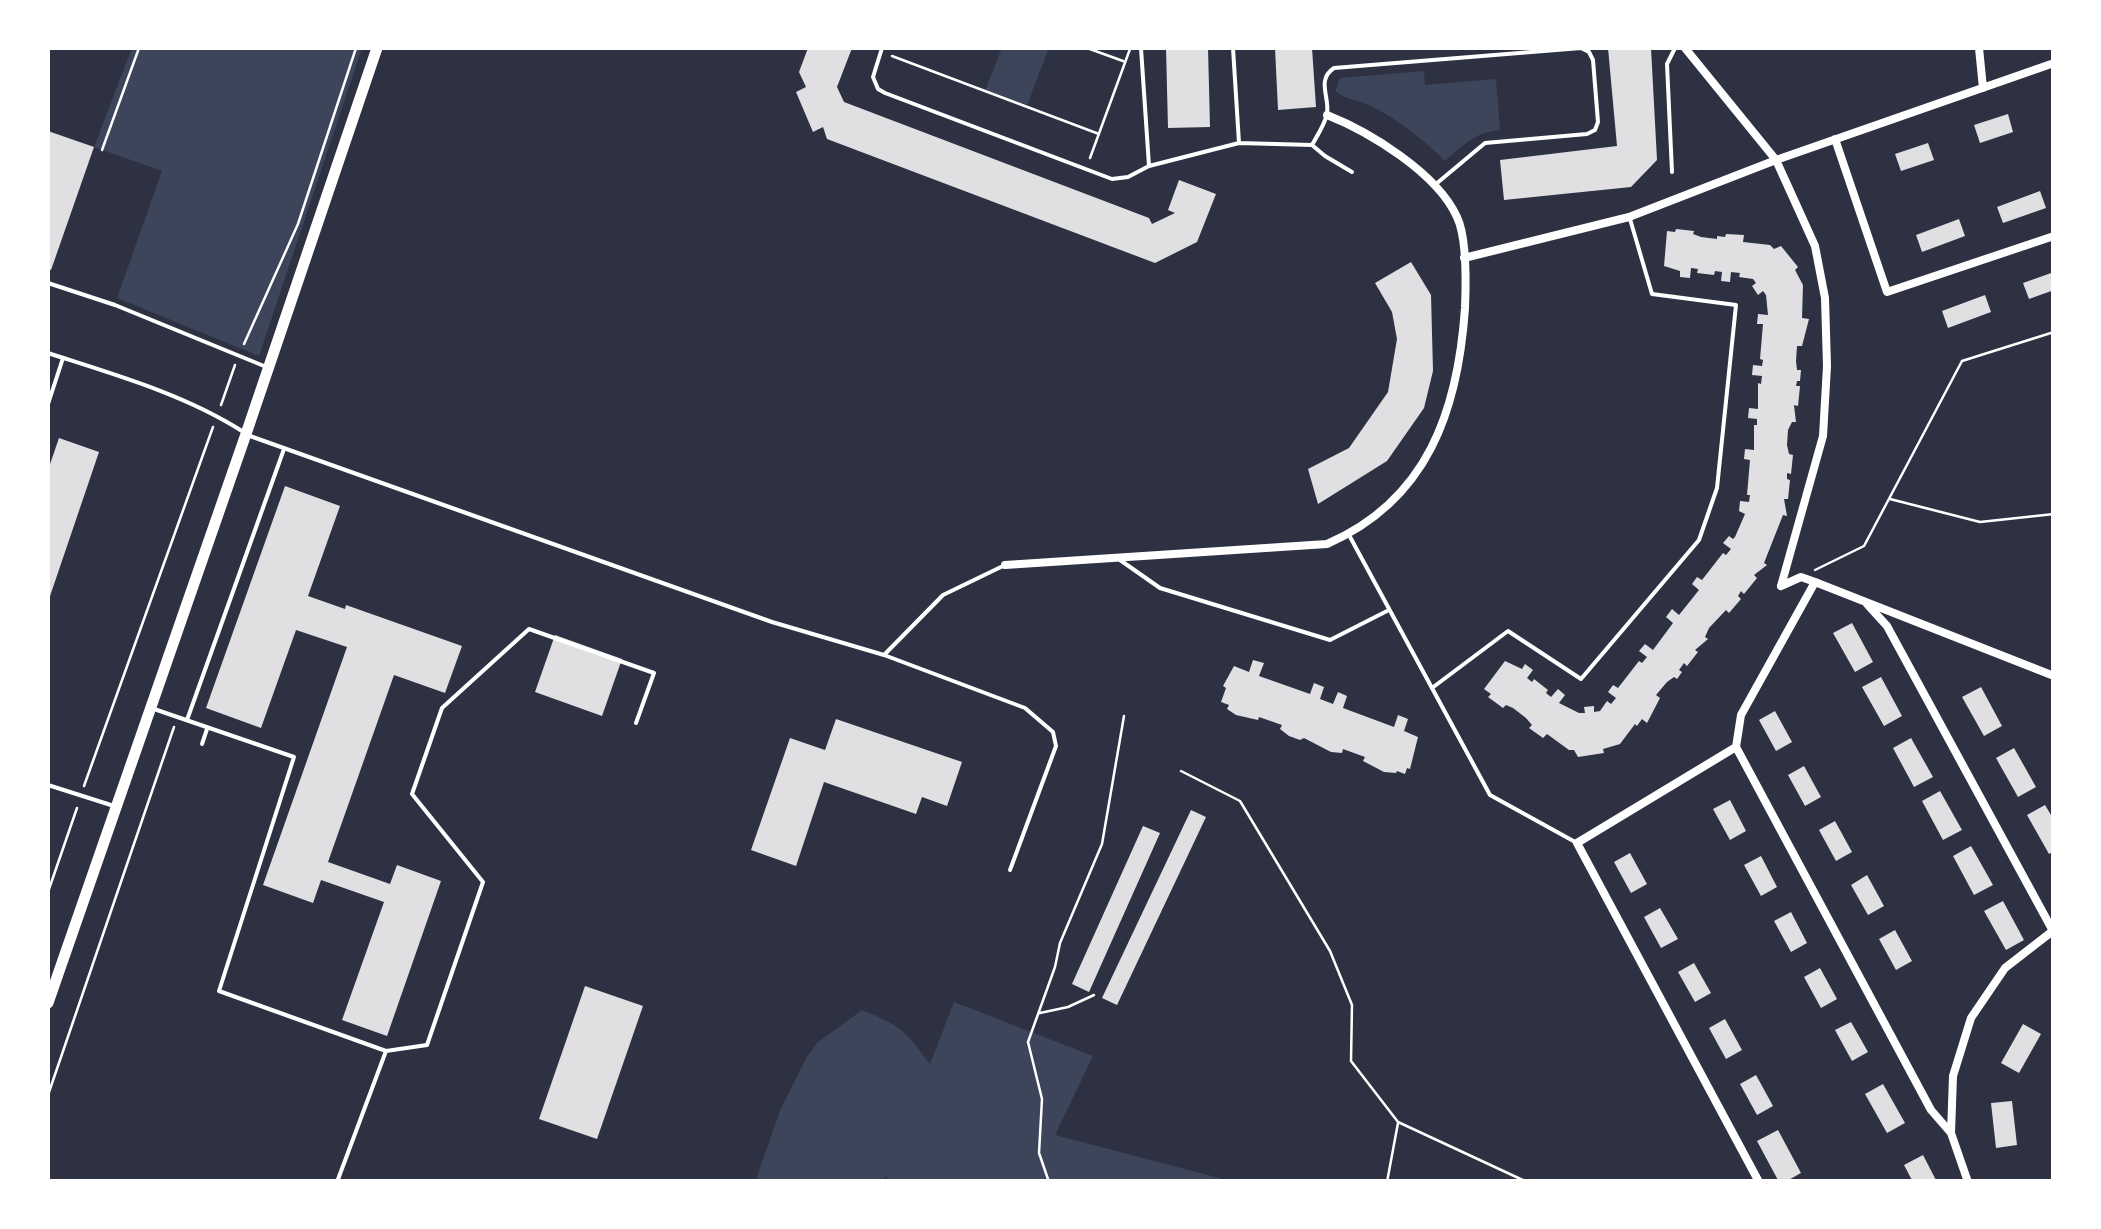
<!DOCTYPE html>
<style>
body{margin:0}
#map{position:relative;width:2101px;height:1229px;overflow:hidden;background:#2d3142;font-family:"Source Sans 3",sans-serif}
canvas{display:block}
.frame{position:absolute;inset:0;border:50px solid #fff;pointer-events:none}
</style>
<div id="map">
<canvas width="2101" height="1229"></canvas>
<div class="frame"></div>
</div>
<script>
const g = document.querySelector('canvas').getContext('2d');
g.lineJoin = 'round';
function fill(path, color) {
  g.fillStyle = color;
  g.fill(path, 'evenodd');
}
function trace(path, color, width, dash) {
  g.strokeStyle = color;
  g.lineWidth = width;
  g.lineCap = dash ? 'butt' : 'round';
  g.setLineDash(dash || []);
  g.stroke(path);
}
fill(new Path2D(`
 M132,48h230l-103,308 -142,-58 45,-127 -68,-24z
 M1002,48h47l-22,57 -42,-15z
 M1424,71l1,14 71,-6 4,51c-24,2 -37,15 -55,31 -22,-22 -45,-40 -72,-54 -13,-7 -27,-7 -38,-16l5,-13z
 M954,1002l139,54 -38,79 176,46h-346l3,-8 -5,8 -128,1 26,-74 26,-51 10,-14 45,-33c41,17 42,20 68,54z`), '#3c4559');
fill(new Path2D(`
 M808,48h44l-15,39 7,15 305,116 3,6 23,-11 -7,-3 11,-30 37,14 -19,48 -42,21 -328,-124 -4,-12 -10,5 -17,-40 10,-5 -7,-15z
 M1166,48h42l2,79 -42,1z
 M1275,48h37l4,59 -38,3z
 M1608,48h43l6,112 -26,27 -127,13 -4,-40 117,-14z
 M2008,114l5,18 -33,11 -6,-18z
 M48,131l46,16 -43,123 -3,-1z
 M1928,143l6,17 -33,11 -6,-17z
 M2040,191l6,17 -43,15 -6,-16z
 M1959,219l6,17 -43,16 -6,-17z
 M1676,229l18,2 -1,3 8,3 16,2v-3l8,1 1,-3 18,1 -1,7 27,3 4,4 7,-3 17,21 -3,3 8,15 -1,33 7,1 -7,27h-5l-1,15 1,9h4l-1,11h-3l-1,5h4l-2,20 -4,-1 2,17h-4l-4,8 -1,15 2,9 4,1 -2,19 -4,-1v6l3,1 -2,19h-4l3,17 -4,-1 -19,48 3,2 -13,10 3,3 -13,16 -3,-3 -3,5 3,3 -12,14 -3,-3 -17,18 -4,9 3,2 -13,11 3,2 -11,14 -3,-3 -5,7 3,2 -5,7 -3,-2 -7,5 -11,13 4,3 -13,25 -5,-4 -5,7 -2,-2 -15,20 -17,5 1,4 -26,4 -4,-7h-5l-22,-16 -4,4 -14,-10 3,-3 -6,-7 -13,-10 -7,-3 -3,3 -15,-11 3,-3 -7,-5 21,-28 17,8 3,-5 8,6 -6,8 5,4 2,-3 14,11 -2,3 5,4 7,-8 7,6 -6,8 20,10h6l-1,-6 10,-1v6l6,-1 7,-10 4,3 5,-6 -8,-6 5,-7 5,3 21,-27 3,2 5,-6 -8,-6 6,-7 8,6 20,-27 -7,-6 6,-8 7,6 20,-25 -7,-6 5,-7 5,3 21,-27 3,2 5,-6 -8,-6 6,-7 4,3 2,-2 10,-23 -6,-3 1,-10 9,1 1,-7h-3l3,-35 -6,-1 1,-10 9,1v-25h3v-6l-9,-1 1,-10 9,1v-26l3,1 1,-8 -10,-1 1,-10 9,1 1,-6 -3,-1 3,-35h-6l1,-10 10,1 -2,-20 -3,-4 -5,4 -6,-9 4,-3 -3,-4 -14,-2 1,-4 -9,-1 -1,10 -9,-1 1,-9 -7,-1 -1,4 -17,-2 1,-4 -7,-1 -1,10 -10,-1v-6l-16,-5 3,-35 8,1z
 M1411,262l20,33 2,76 -9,37 -37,53 -69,43 -10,-35 41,-21 39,-56 9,-53 -5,-27 -17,-29z
 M2054,272v18l-25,9 -6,-16z
 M1985,295l6,17 -43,16 -6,-17z
 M59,438l40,14 -51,150v-132z
 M285,486l55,20 -32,90 37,13 1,-4 116,41 -17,47 -51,-18 -66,187 62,22 7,-19 44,16 -54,155 -45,-16 42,-118 -63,-22 -8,23 -50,-18 84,-238 -51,-17 -35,98 -55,-20z
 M1852,623l21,39 -18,10 -22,-39z
 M555,635l67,24 -20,57 -67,-24z
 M1253,660l11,3 -5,13 51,18 4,-11 10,4 -4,12 13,5 5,-12 9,4 -4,12 51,19 4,-12 10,4 -4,12 14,6 -8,32 -3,-1 -2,6 -8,-3 -1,2 -12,-1 -21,-11 2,-4 -22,-8 -1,4 -11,-1 -27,-14 -4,2 -11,-4 -9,-7 2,-4 -23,-8 -1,3 -22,-5 -9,-6 2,-4 -8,-3 5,-14 -3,-2 11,-20 15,6z
 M1881,677l21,39 -18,10 -22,-39z
 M1981,687l21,39 -18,10 -22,-39z
 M1775,711l17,31 -16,9 -17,-31z
 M836,719l126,43 -15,44 -25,-9 -6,17 -92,-32 -28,84 -45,-16 39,-112 35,12z
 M1911,738l22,39 -19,10 -21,-39z
 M2014,748l22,39 -18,10 -22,-39z
 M1804,766l17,31 -16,9 -17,-31z
 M1940,791l22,39 -19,10 -21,-39z
 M1730,800l16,31 -16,9 -17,-31z
 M2045,805l9,15v31l-5,3 -22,-39z
 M1191,810l15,7 -89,188 -15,-7z
 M1835,821l17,31 -16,9 -17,-31z
 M1143,826l17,7 -71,159 -17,-8z
 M1971,846l22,39 -19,10 -21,-39z
 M1630,853l17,31 -16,9 -17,-31z
 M1761,856l16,31 -16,9 -17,-31z
 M1867,875l17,31 -16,9 -17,-30z
 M2003,901l21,39 -18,10 -22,-39z
 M1660,908l18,31 -17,9 -17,-31z
 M1791,912l16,31 -16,9 -17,-31z
 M1895,930l17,31 -16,9 -17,-31z
 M1694,963l17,30 -16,9 -17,-30z
 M1820,968l17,31 -16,9 -17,-31z
 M585,986l58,20 -46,133 -58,-20z
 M1725,1019l17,31 -16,9 -17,-31z
 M1851,1022l17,30 -16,9 -17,-31z
 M2023,1024l18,10 -22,39 -18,-10z
 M1756,1075l17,31 -16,9 -17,-31z
 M1883,1084l22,39 -18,10 -22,-39z
 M2012,1101l5,44 -21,3 -5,-45z
 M1778,1130l23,43 -16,9h-6l-22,-41z
 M1923,1155l14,27h-24l-9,-17z`), '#e0e0e3');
trace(new Path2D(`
 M1087,48l36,13
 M892,56l207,78
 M102,150l37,-102
 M1090,158l40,-109
 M244,344l54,-120 58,-176
 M221,405l14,-40
 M1890,499l90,23 74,-8
 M1815,570l49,-24 98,-185 92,-29
 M1181,771l59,30 90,150 22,54 -1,56 47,61 129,60
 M84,786l129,-359
 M48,892l29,-84
 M1040,1013l28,-6 26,-12
 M48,1095l126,-368
 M1049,1182l-10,-29 3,-54 -14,-57 27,-75 5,-24 42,-99 22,-128
 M1387,1182l11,-59`), '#fff', 2.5);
trace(new Path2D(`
 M882,48l-9,29 5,12 7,4 227,86 16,-2 21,-11
 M1141,48l8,118 90,-23 -6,-95
 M1239,143l73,2c5,-9 13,-21 15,-31 3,-17 -11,-34 7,-46l247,-20 8,4 4,8 5,62 -3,8 -8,4 -102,9 -49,41
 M1312,145l13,11 27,16
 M1672,172l-5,-108 8,-16
 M48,283l67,22 149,61
 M48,353c65,21 136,41 194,78
 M48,404l15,-46
 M250,436l522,186 112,33 141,53 28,24 3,14 -46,124
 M1349,535l141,260 87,48
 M1120,560l40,28 170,52 57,-29
 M884,655l59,-60 60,-29
 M1432,688l76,-57 73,48 118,-139 18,-52 19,-183 -84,-11 -22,-75
 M154,709l140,48 -75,234 167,60 -49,131
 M187,720l97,-271
 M202,744l5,-15
 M48,785l66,21
 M386,1051l41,-6 56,-163 -71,-88 30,-86 87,-79 125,44 -18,50`), '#fff', 4);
trace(new Path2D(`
 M1685,48l91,112 39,86 10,52 2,68 -4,70 -42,150
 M1979,48l4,40
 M1835,139l52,153 167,-56
 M1464,258l165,-41 147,-57 278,-97
 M1005,565l322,-21c101,-44 131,-134 138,-236 1,-24 2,-70 -8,-91 -20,-44 -87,-85 -130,-102
 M1781,586l20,-9 17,6
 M1867,604l20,22 166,305
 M1736,747l-159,96 182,339
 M1951,1133l-20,-23 -195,-363 5,-32 74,-133 239,94
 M1968,1182l-17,-49 2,-57 18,-58 34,-50 49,-38`), '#fff', 8);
trace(new Path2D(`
 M48,1003l198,-569 131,-386`), '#fff', 11);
</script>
